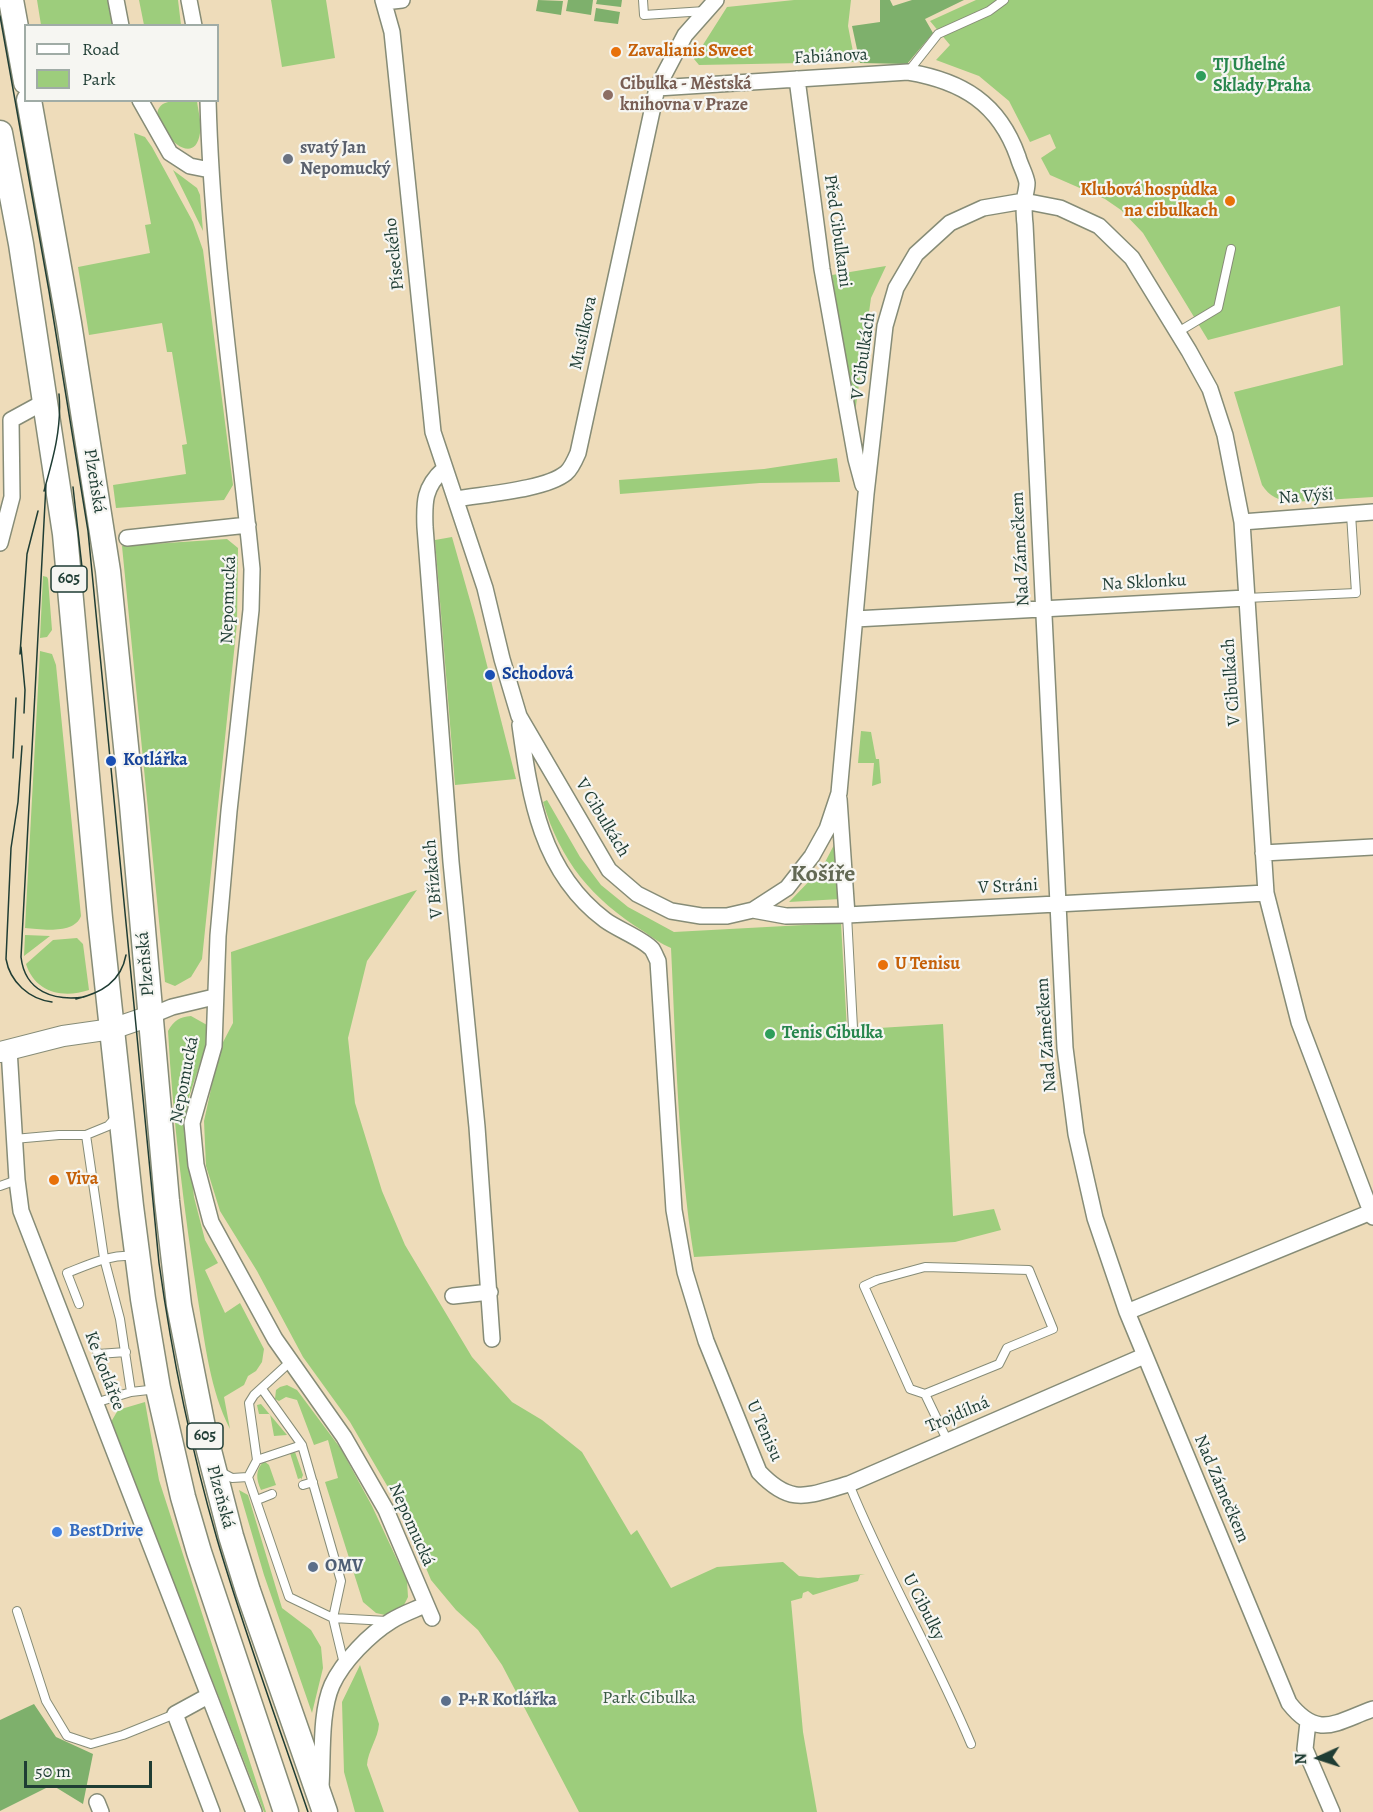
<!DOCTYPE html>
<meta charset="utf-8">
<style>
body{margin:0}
#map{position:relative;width:1373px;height:1812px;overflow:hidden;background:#eedcba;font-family:Alegreya,serif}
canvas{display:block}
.legend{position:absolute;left:24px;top:24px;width:195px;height:78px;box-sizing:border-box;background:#f6f6f2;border:2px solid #a0aca6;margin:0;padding:8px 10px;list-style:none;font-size:18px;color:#1f3d34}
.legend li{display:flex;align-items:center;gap:12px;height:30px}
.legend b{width:30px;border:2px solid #a0aca6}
.north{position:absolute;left:1289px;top:1728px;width:60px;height:60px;-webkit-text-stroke:4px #f6f6f2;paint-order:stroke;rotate:267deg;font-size:16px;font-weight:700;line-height:24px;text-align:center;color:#1f3d34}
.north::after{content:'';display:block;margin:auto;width:21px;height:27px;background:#1f3d34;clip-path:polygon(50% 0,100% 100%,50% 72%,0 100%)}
.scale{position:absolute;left:24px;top:1761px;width:128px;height:27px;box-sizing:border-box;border:3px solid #1f3d34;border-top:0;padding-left:8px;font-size:18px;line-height:21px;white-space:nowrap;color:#1f3d34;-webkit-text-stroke:4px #f6f6f2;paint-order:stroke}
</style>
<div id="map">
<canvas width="1373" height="1812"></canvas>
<ul class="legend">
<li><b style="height:8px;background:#fff"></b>Road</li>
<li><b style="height:16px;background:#9dcd7c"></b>Park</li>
</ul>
<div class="north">N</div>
<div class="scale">50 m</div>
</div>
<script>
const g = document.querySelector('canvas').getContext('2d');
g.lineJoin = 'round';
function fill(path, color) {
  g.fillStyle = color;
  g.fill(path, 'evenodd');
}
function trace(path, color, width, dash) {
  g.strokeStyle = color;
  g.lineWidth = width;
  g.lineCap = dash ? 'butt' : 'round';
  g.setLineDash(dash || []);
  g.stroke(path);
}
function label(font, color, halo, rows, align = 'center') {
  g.font = font + ' Alegreya,serif';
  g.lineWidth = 4.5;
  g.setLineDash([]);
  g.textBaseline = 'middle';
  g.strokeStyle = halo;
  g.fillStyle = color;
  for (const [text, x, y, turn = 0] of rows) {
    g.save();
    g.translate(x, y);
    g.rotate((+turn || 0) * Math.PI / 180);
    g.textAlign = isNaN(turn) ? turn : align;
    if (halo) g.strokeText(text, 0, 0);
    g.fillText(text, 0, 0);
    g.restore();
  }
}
fill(new Path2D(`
 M37,0h72l5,25h-73z
 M139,0h39l3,25h-37z
 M271,0h55l9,58 -53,9z
 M794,0h57l-3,26 7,36 -156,3 -5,-6 33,-52z
 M976,0h397v497l-81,5c-13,-1 -23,-6 -30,-17l-28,-93 109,-27 -3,-59 -132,34 -65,-107 -22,-23 -16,-11 -55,-24 -9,-17 15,-10 -6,-14 -20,8 -21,-41 -30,-25 -43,-16 14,-15 -20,-24z
 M174,101h23c1,10 5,22 3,32 -6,40 -48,-7 -42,-23 3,-7 9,-8 16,-9z
 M134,133l11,4 7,10 41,75 10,28 30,235 -9,15 -108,8 -3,-23 73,-11 -4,-29 5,-1 -15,-92h-5l-5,-29 -73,12 -11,-68 72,-14 -5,-28 6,-1z
 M173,170l24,18 3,7 3,36z
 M886,266l-15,32 -17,122 -22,-145z
 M837,458l3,24 -80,1 -140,11 -1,-14 145,-11z
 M452,537l23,81 41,161 -61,6 -20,-245z
 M227,539l11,9 -1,75 -35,336 -11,18 -16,9 -10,-4 -43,-436z
 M43,576l4,1 1,2 4,51 -5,7 -7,1z
 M40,651l12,3 4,11 25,251c-7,19 -40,13 -56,12z
 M861,731l10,1 5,27h3l2,24 -9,3 2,-23h-16z
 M547,800l33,57 21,28 27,22 46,25 167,-9 6,107 96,-6 10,192 41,-7 7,21 -46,12 -261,15c-16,-102 -18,-206 -23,-309 -10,-4 -19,-11 -28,-17 -51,-32 -83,-70 -100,-129z
 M835,843l5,56 -51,3 33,-34z
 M417,890l-50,71 -19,77 7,65 27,88 23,54 67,112 40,45 30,18 40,32 49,83 6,-5 34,58 46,-21 66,-5 16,14 19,2 47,-4 -5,1 -2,6 -45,14 -5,-4 -5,2 -1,5 -11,3 12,131 14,80h-238l-77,-147 -24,-35 -22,-20 -25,-30 -28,-67 -53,-91 -47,-65 -46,-86 -37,-60 -14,-45 -2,-45 16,-73 13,-25 -2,-71z
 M25,935l25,1 -26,20z
 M77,938l6,6 6,46c-27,9 -54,2 -63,-26l27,-24z
 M191,1016l16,9 -1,20 -18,55 -1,31 7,66 11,43 13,23 -13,7 20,43 15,-10 24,46 -2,13 -6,9 -8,5 -4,9 -20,12 6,32c-20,-39 -25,-86 -32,-129 -14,-89 -25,-179 -30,-269 6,-11 12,-14 23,-15z
 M287,1385l10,5 44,59 31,57 35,75 1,16 -4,8 -7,6 -12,4 -9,-2 -13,-11 -38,-120 13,-4 -10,-38 -14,5 -17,-45 -11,-3 -7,4 -4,-2 1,-9 4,-3z
 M145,1402l14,78 107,332h-2l-153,-390 7,-12z
 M261,1404l26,31 -13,1 -4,-22h-11l-2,-9z
 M295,1452l8,23 -2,5v-2l-3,1 -8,-26z
 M264,1461l5,4 7,20 -15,5c-5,-11 -6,-20 3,-29z
 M239,1490l9,5 34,113 29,22 10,17 2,21 -11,45 -48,-138z
 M360,1665l19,59c-1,15 -11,26 -12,41l17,47h-29l-11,-40 -2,-70z`), '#9dcd7c');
fill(new Path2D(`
 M538,0l25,1 -2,14 -25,-4z
 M568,0h25l-2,15 -25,-4z
 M597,0h25l-1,7 -25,-3z
 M880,0h10l3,6 19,-6h52l-39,19 8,14 -26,31 -47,-1 -8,-37 28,-4z
 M596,8l24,4 -2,12 -24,-3z
 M34,1704l22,33 37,17 -10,50 -31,-19 -52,26v-91z`), '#7eb06c');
const service = new Path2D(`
 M643,0l1,15 61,-4
 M908,72l30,-38 51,-23 15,-11
 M1178,332l40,-24 13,-59
 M1246,598l110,-5 -5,-79
 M847,915l6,113
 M117,1116l-9,10 -22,9 18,123 16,61 11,73
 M14,1139l45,-4h27
 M0,1186l17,-6
 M79,1304l-12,-31c23,-9 43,-19 68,-17
 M94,1344l4,10 28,-2
 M290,1362l-36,33 -5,8 8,57 -9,17 41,120 44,21 54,3
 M262,1389l40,56
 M925,1394l-15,-5 -46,-103 13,-6 48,-13 104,3 24,59 -46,19 -8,16 -74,30 24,50
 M95,1403l36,-11 26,-3
 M257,1460l45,-15 39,136 -8,37 11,46
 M219,1471l13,7 16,-1
 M849,1484c36,89 85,171 122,260
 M303,1485l10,-3
 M257,1500l15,-6
 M17,1611l29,90 21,35 24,8 32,-9 52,-21`);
const minor = new Path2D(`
 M116,0l5,26
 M189,0l5,26
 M383,0l9,32 41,400 52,156 17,71 17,57 90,154 28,24 34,17 30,5h26l26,-6 34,-22 25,-32 15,-27 12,-36 27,-299 19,-168 11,-38 20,-34 34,-31 33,-15 41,-7 36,7 39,18 33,32 57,93 21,38 15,46 17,87 24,371 33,129 74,195
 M384,2l18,-2
 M797,79l25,190 34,190 7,26
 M657,88l251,-16c54,9 91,31 110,85 2,8 8,18 9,26 0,6 -2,12 -3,18 0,8 0,16 1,23l40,824 11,86 19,84 32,94 162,391c29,37 47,19 84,6
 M140,100l30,53 20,13 20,4
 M208,100c4,157 29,313 44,469l-1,41 -22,201 -11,125 -4,110 -22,77 4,42 15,57 64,117 69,98 42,73 46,108
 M444,469c-20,18 -20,33 -19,58l26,335 26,265 15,212
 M456,499c28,-5 89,-9 110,-26 5,-4 9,-13 12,-20l79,-365 28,-53 31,-35
 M1242,522l131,-10
 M127,538l121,-13
 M0,543l12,-46 -1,-77 33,-18
 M855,619l391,-21
 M520,725c10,73 21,147 85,195 12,9 38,19 47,29 2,3 4,8 6,12l16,249 11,62 21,69 53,131c33,35 49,23 90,12l295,-128
 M839,799l8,116
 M1263,853l110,-6
 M753,910l33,6 61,-1 419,-22
 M150,1016l22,-9 42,-10
 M9,1049l8,131 4,31 233,601
 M453,1296l37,-4
 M1127,1312l244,-100
 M208,1696l-33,18 37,98
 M1308,1722l-3,27 27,63
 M321,1786c2,-30 -1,-74 11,-101 11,-24 38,-51 59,-64 11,-7 23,-11 34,-16
 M97,1802l4,10`);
const tertiary = new Path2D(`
 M0,1052l63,-16 49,-7 38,-13`);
const primary = new Path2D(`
 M11,0l15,82
 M29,100l40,223 39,248 24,234 35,396 12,104 24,122 28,109 17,55 77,221
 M0,133l21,111 44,290 35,384 31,288 12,93 15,89 25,109 16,55 87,260`);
trace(service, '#868c77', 10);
trace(minor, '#868c77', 18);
trace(tertiary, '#868c77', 22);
trace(primary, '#868c77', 27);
trace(service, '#fff', 8);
trace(minor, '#fff', 15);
trace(tertiary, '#fff', 20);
trace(primary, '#fff', 24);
trace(new Path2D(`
 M0,16l49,275 39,240 71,732c13,93 32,186 58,276 27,92 60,182 91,273
 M46,484l-25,473c4,35 33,44 63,40
 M73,487l11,98
 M44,491c9,-32 18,-63 15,-97
 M21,647l4,43 -1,23
 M20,654l7,-100 11,-43
 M22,746l-4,56 -7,46 -5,111c4,23 23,40 46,43
 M13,758l3,-60
 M76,999c25,-6 45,-17 50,-44`), '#1f3d34', 1.5);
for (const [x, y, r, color] of [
 [616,52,6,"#e8710a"],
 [1201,76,6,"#2e9e5b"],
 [608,95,6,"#8d6e63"],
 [288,159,6,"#6b7280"],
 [1230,201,6,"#e8710a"],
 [490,675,6,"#1a4fb4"],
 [111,761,6,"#1a4fb4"],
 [883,965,6,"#e8710a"],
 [770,1034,6,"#2e9e5b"],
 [54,1180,6,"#e8710a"],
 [57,1532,6,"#3f7fe0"],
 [313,1567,6,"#5c6f8a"],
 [446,1701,6,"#5c6f8a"]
]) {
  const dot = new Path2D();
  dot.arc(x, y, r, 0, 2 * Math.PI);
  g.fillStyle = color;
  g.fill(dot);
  trace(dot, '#f6f6f2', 2);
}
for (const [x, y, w] of [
 [69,579,36],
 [205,1436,36]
]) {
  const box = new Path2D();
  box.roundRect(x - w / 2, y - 13, w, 26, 4.5);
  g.fillStyle = '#f6f6f2';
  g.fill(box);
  trace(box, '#1f3d34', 1.5);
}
label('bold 16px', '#1f3d34', null, [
 ["605",69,579],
 ["605",205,1436]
]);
label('bold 18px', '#c56008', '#f6f6f2', [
 ["Zavalianis Sweet",628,52],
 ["Klubová hospůdka",1218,191,"right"],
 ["na cibulkach",1218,212,"right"],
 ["U Tenisu",895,965],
 ["Viva",66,1180]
], 'left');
label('18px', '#1f3d34', '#f6f6f2', [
 ["Fabiánova",831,57,-3],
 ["Před Cibulkami",837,231,82],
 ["Píseckého",395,254,-96],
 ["Musílkova",584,333,-78],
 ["V Cibulkách",864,356,-82],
 ["Plzeňská",94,481,81],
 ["Na Výši",1306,497,-4],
 ["Nad Zámečkem",1021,549,-93],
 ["Na Sklonku",1144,583,-3],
 ["Nepomucká",229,600,-88],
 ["V Cibulkách",1232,682,-94],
 ["V Cibulkách",602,818,59],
 ["V Břízkách",434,879,-95],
 ["V Stráni",1008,887,-3],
 ["Plzeňská",146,964,-95],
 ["Nad Zámečkem",1047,1035,-94],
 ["Nepomucká",185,1080,-79],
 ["Ke Kotlářce",104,1371,69],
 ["Trojdílná",958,1415,-23],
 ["U Tenisu",764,1431,66],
 ["Nad Zámečkem",1221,1489,67],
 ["Plzeňská",220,1497,75],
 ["Nepomucká",411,1525,66],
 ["U Cibulky",923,1607,63]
]);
label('bold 18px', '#27864d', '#f6f6f2', [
 ["TJ Uhelné",1213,66],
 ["Sklady Praha",1213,87],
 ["Tenis Cibulka",782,1034]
], 'left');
label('bold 18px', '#785e54', '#f6f6f2', [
 ["Cibulka - Městská",620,85],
 ["knihovna v Praze",620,106]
], 'left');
label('bold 18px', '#5b616d', '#f6f6f2', [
 ["svatý Jan",300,149],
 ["Nepomucký",300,170]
], 'left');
label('bold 18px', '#164399', '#f6f6f2', [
 ["Schodová",502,675],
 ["Kotlářka",123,761]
], 'left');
label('bold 18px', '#366cbe', '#f6f6f2', [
 ["BestDrive",69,1532]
], 'left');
label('bold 18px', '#4e5e75', '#f6f6f2', [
 ["OMV",325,1567],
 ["P+R Kotlářka",458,1701]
], 'left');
label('18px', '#385a42', '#f6f6f2', [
 ["Park Cibulka",649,1699]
]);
label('bold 24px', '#636954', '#f6f6f2', [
 ["Košíře",823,875]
]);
</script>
